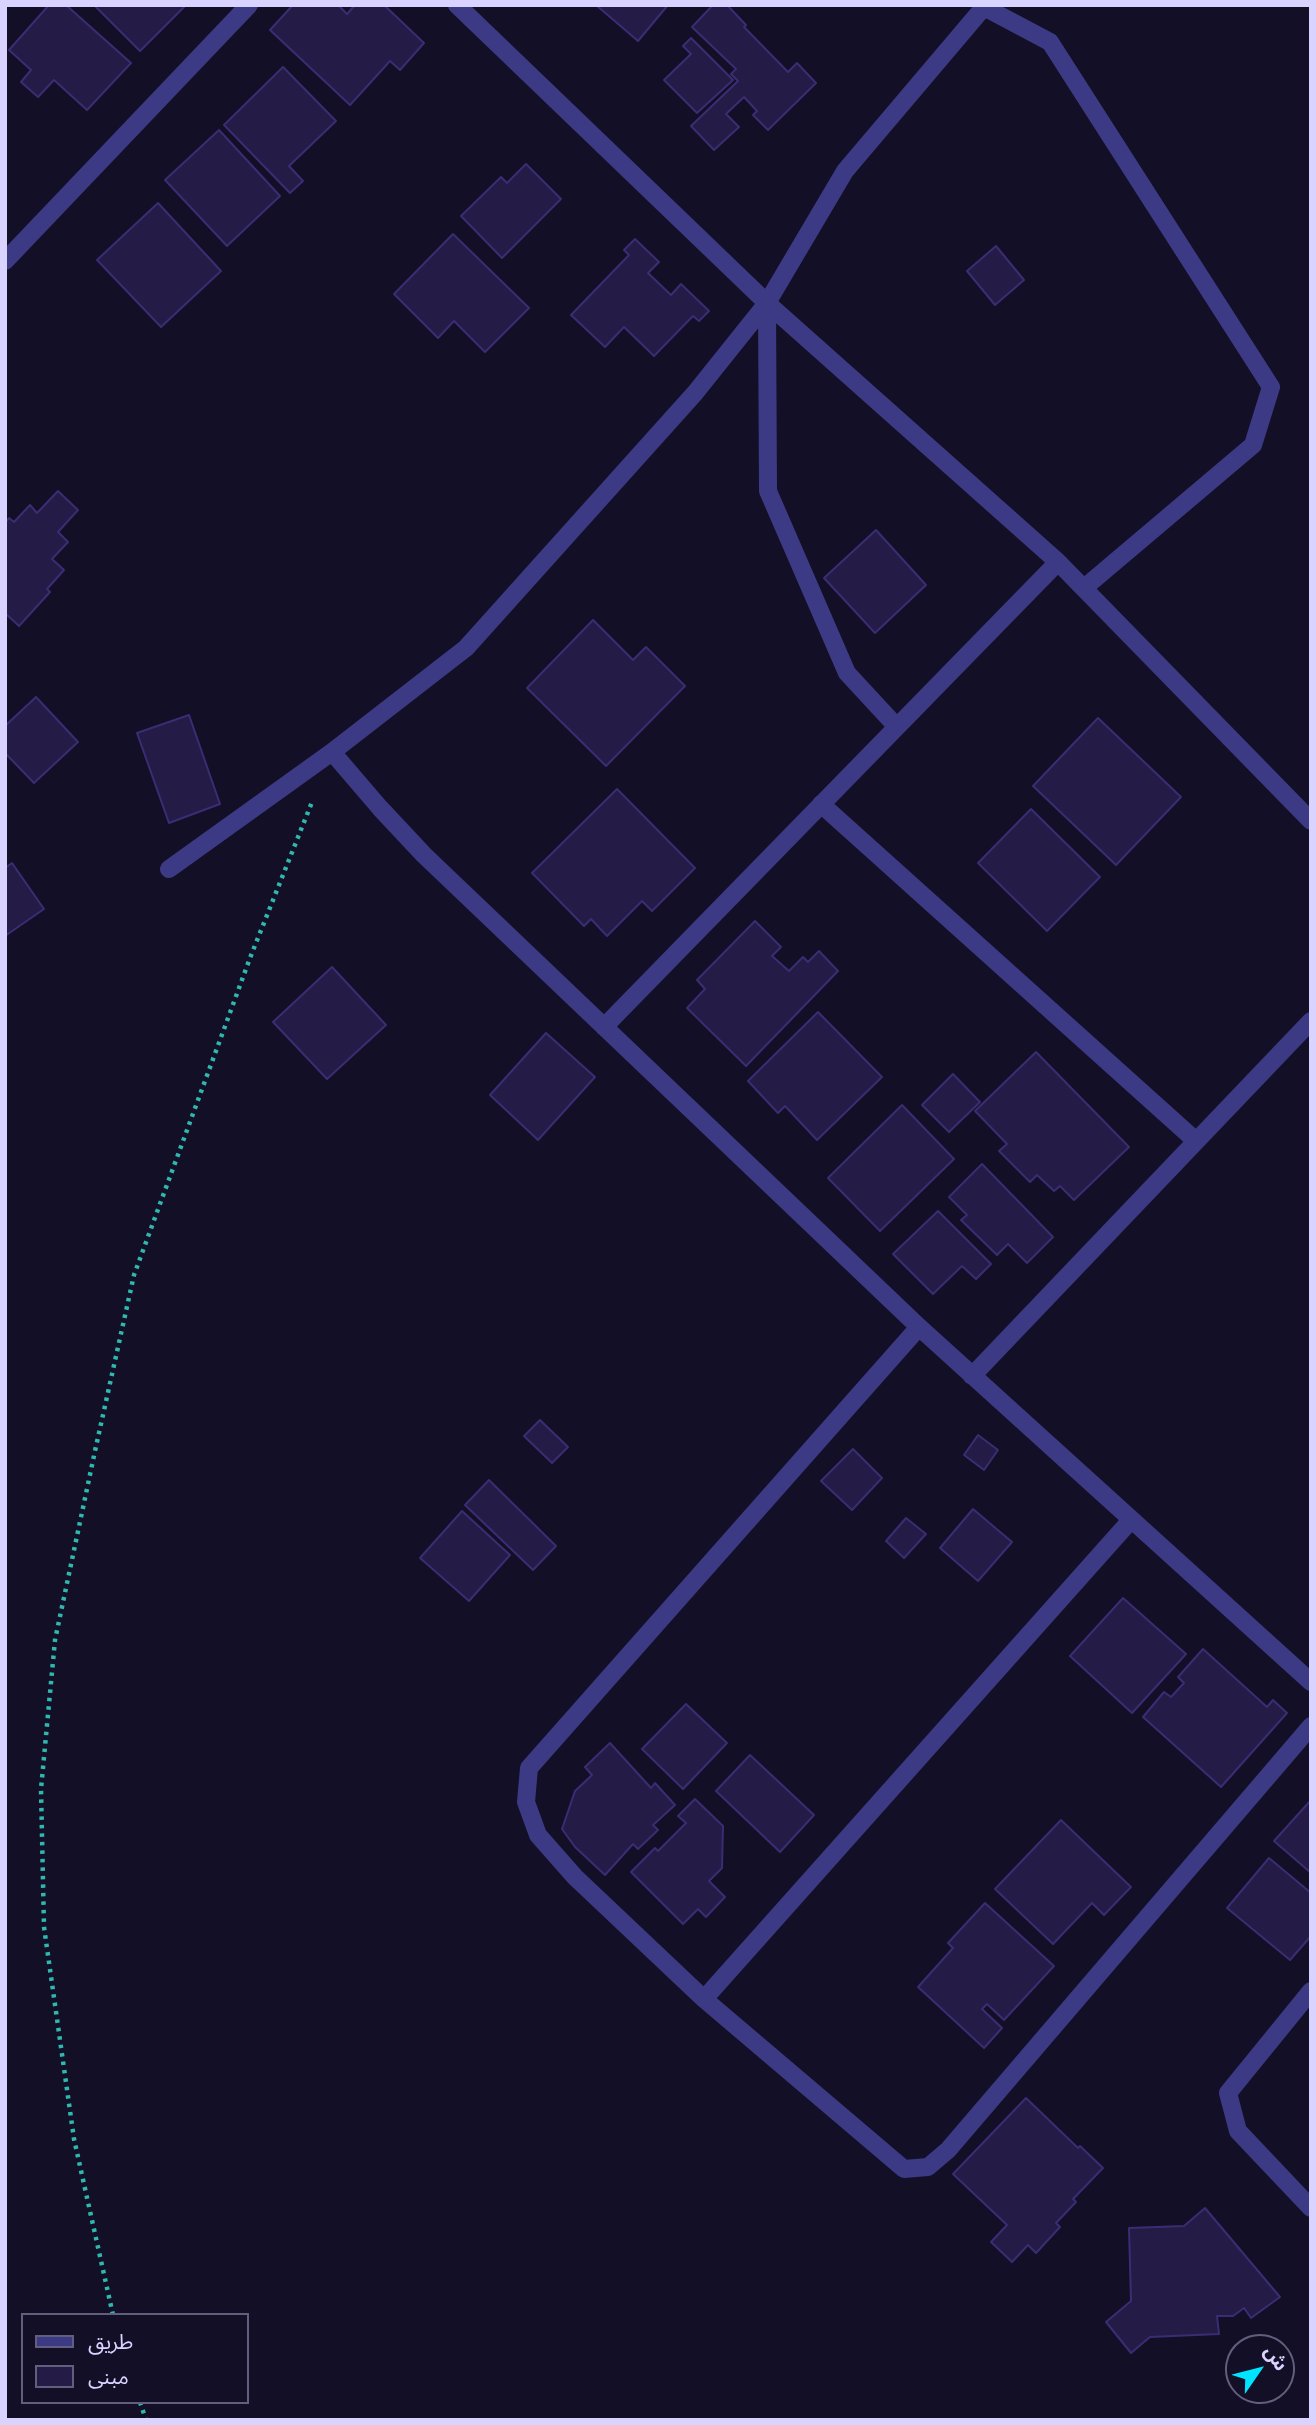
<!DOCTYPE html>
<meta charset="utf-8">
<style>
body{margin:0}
#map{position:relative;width:1316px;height:2425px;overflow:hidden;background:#130f26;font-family:Montserrat,"Noto Sans Arabic",sans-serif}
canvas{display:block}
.frame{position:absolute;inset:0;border:7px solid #d9d4ff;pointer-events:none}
.legend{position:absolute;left:21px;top:2313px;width:228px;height:91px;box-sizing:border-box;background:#130f26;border:2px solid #625e7d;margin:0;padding:9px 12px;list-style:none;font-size:21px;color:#d9d4ff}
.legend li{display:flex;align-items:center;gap:14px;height:35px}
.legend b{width:35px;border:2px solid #625e7d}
.north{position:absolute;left:1225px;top:2334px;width:70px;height:70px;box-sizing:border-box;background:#130f26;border:2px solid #625e7d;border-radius:50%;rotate:55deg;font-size:19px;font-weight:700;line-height:28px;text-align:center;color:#d9d4ff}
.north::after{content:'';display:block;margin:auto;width:24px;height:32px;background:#00e5ff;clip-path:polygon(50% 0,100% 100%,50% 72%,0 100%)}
</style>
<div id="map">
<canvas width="1316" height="2425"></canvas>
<div class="frame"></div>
<ul class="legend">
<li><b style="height:9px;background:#3d3a85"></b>طريق</li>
<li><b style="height:19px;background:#241b47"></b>مبنى</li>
</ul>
<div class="north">ش</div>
</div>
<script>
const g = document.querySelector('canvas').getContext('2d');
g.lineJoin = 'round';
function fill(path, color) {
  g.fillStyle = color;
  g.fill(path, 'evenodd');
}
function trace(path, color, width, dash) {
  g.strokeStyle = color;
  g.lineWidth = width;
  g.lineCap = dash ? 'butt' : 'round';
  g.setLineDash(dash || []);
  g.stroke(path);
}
const building = new Path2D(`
 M49,5h17l65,58 -44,47 -33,-30 -16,17 -17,-15 10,-12 -22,-20z
 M94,5h92l-46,46z
 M293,5h45l9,9 8,-9h29l40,38 -24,27 -10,-9 -40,44 -80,-75z
 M596,5h72l-30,36z
 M713,5h14l19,20 -2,2 44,45 9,-9 19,20 -48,47 -15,-15 4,-4 -13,-14 -18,17 13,13 -25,23 -23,-24 47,-45 -7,-7 5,-5 -44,-42z
 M691,38l42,42 -36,33 -33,-33 27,-26 -8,-8z
 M283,67l53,54 -47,45 14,15 -13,12 -66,-68z
 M219,130l61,66 -53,50 -62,-66z
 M526,164l35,35 -59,59 -41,-42 40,-39 6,6z
 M158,203l63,68 -60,56 -64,-67z
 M453,234l76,74 -44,44 -31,-31 -16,17 -44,-44z
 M635,239l24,23 -11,11 23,22 10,-11 28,27 -10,10 -6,-5 -39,40 -30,-29 -19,20 -34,-32 58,-60 -5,-5z
 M996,246l28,34 -29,25 -28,-34z
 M58,491l20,19 -20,22 10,10 -16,17 12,11 -17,19 3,3 -31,34 -14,-13v-90l4,-5 5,4 16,-17 7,8z
 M876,530l50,55 -51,48 -51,-55z
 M593,620l40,40 13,-13 39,39 -79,80 -79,-78z
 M36,697l42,45 -44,41 -29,-30v-27z
 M189,715l31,89 -51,19 -32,-90z
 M1098,718l83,79 -65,68 -83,-79z
 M617,789l78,79 -43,43 -10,-10 -35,35 -16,-17 -7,7 -52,-53z
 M1031,809l69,68 -53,54 -69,-68z
 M12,863l32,46 -39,27v-68z
 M755,921l26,26 -9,9 17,15 14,-14 5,5 11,-11 19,20 -92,95 -59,-58 18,-19 -8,-9z
 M332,967l54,58 -59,54 -54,-57z
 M818,1012l64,65 -65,63 -32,-34 -7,7 -30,-32z
 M546,1033l49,44 -57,63 -48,-45z
 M1036,1052l93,95 -55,53 -14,-14 -6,5 -17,-16 -7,7 -31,-31 8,-7 -32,-33z
 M953,1074l27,28 -31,30 -27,-27z
 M902,1105l52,54 -74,72 -52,-53z
 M982,1164l71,73 -26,26 -19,-19 -11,11 -36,-35 6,-5 -18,-18z
 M938,1211l53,53 -15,15 -14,-13 -29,28 -40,-40z
 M540,1420l28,27 -16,16 -28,-27z
 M978,1435l20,15 -14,20 -20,-15z
 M853,1449l29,29 -30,32 -31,-29z
 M489,1480l67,66 -23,24 -68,-65z
 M973,1509l39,33 -34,39 -38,-33z
 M462,1511l48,44 -41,46 -49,-43z
 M906,1518l20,16 -22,24 -18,-17z
 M1123,1598l63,56 -54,59 -62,-57z
 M1203,1649l64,58 6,-7 14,13 -66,74 -78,-70 21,-25 7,5 13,-14 -6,-6z
 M686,1704l41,39 -44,46 -41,-40z
 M610,1743l41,45 4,-5 20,22 -22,20 5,5 -20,19 -5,-5 -28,31 -30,-28 -13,-18 13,-38 17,-16 -7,-8z
 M750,1755l64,60 -34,37 -64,-61z
 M695,1799l28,27 -1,42 -13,13 16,16 -19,20 -8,-8 -15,15 -52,-52 24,-24 3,3 28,-28 -8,-7z
 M1311,1800v73l-37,-32z
 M1061,1820l70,67 -27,28 -12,-12 -39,41 -58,-55z
 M1269,1858l42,35v43l-21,24 -63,-52z
 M985,1903l69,63 -50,54 -17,-16 -5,5 20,19 -18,20 -66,-61 35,-39 -5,-5z
 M1026,2098l52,50 2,-2 23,22 -30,31 3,3 -20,21 4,4 -24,26 -8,-8 -16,17 -21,-20 16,-17 -54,-51z
 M1205,2208l75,89 -29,21 -7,-10 -11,8h-16l2,18 -69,3 -19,16 -25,-31 25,-21 -2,-73 55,-2z`);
fill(building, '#241b47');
trace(building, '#3b2d73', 2);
trace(new Path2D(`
 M113,2315l-39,-176 -30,-212 -3,-138 14,-149 40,-189 39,-176 116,-317 62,-156
 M140,2402l6,18`), '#2fb8b0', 4.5, [3.5, 5]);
trace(new Path2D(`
 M457,5l310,298 291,259 253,259
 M5,261l244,-256
 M767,303l1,188 79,182 50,54
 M332,752l48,56 44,47 495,472 392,355
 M821,804l375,337
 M169,869l163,-117 134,-104 229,-255 72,-90 78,-132 139,-164 66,35 221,345 -18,58 -169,143
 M604,1027l454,-465
 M919,1327l-390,441 -3,34 12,33 37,42 129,122 200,170 24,-2 20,-17 363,-424
 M972,1376l339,-355
 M1311,1991l-83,102 10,38 73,77
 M704,1999l427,-479`), '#3d3a85', 18);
</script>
